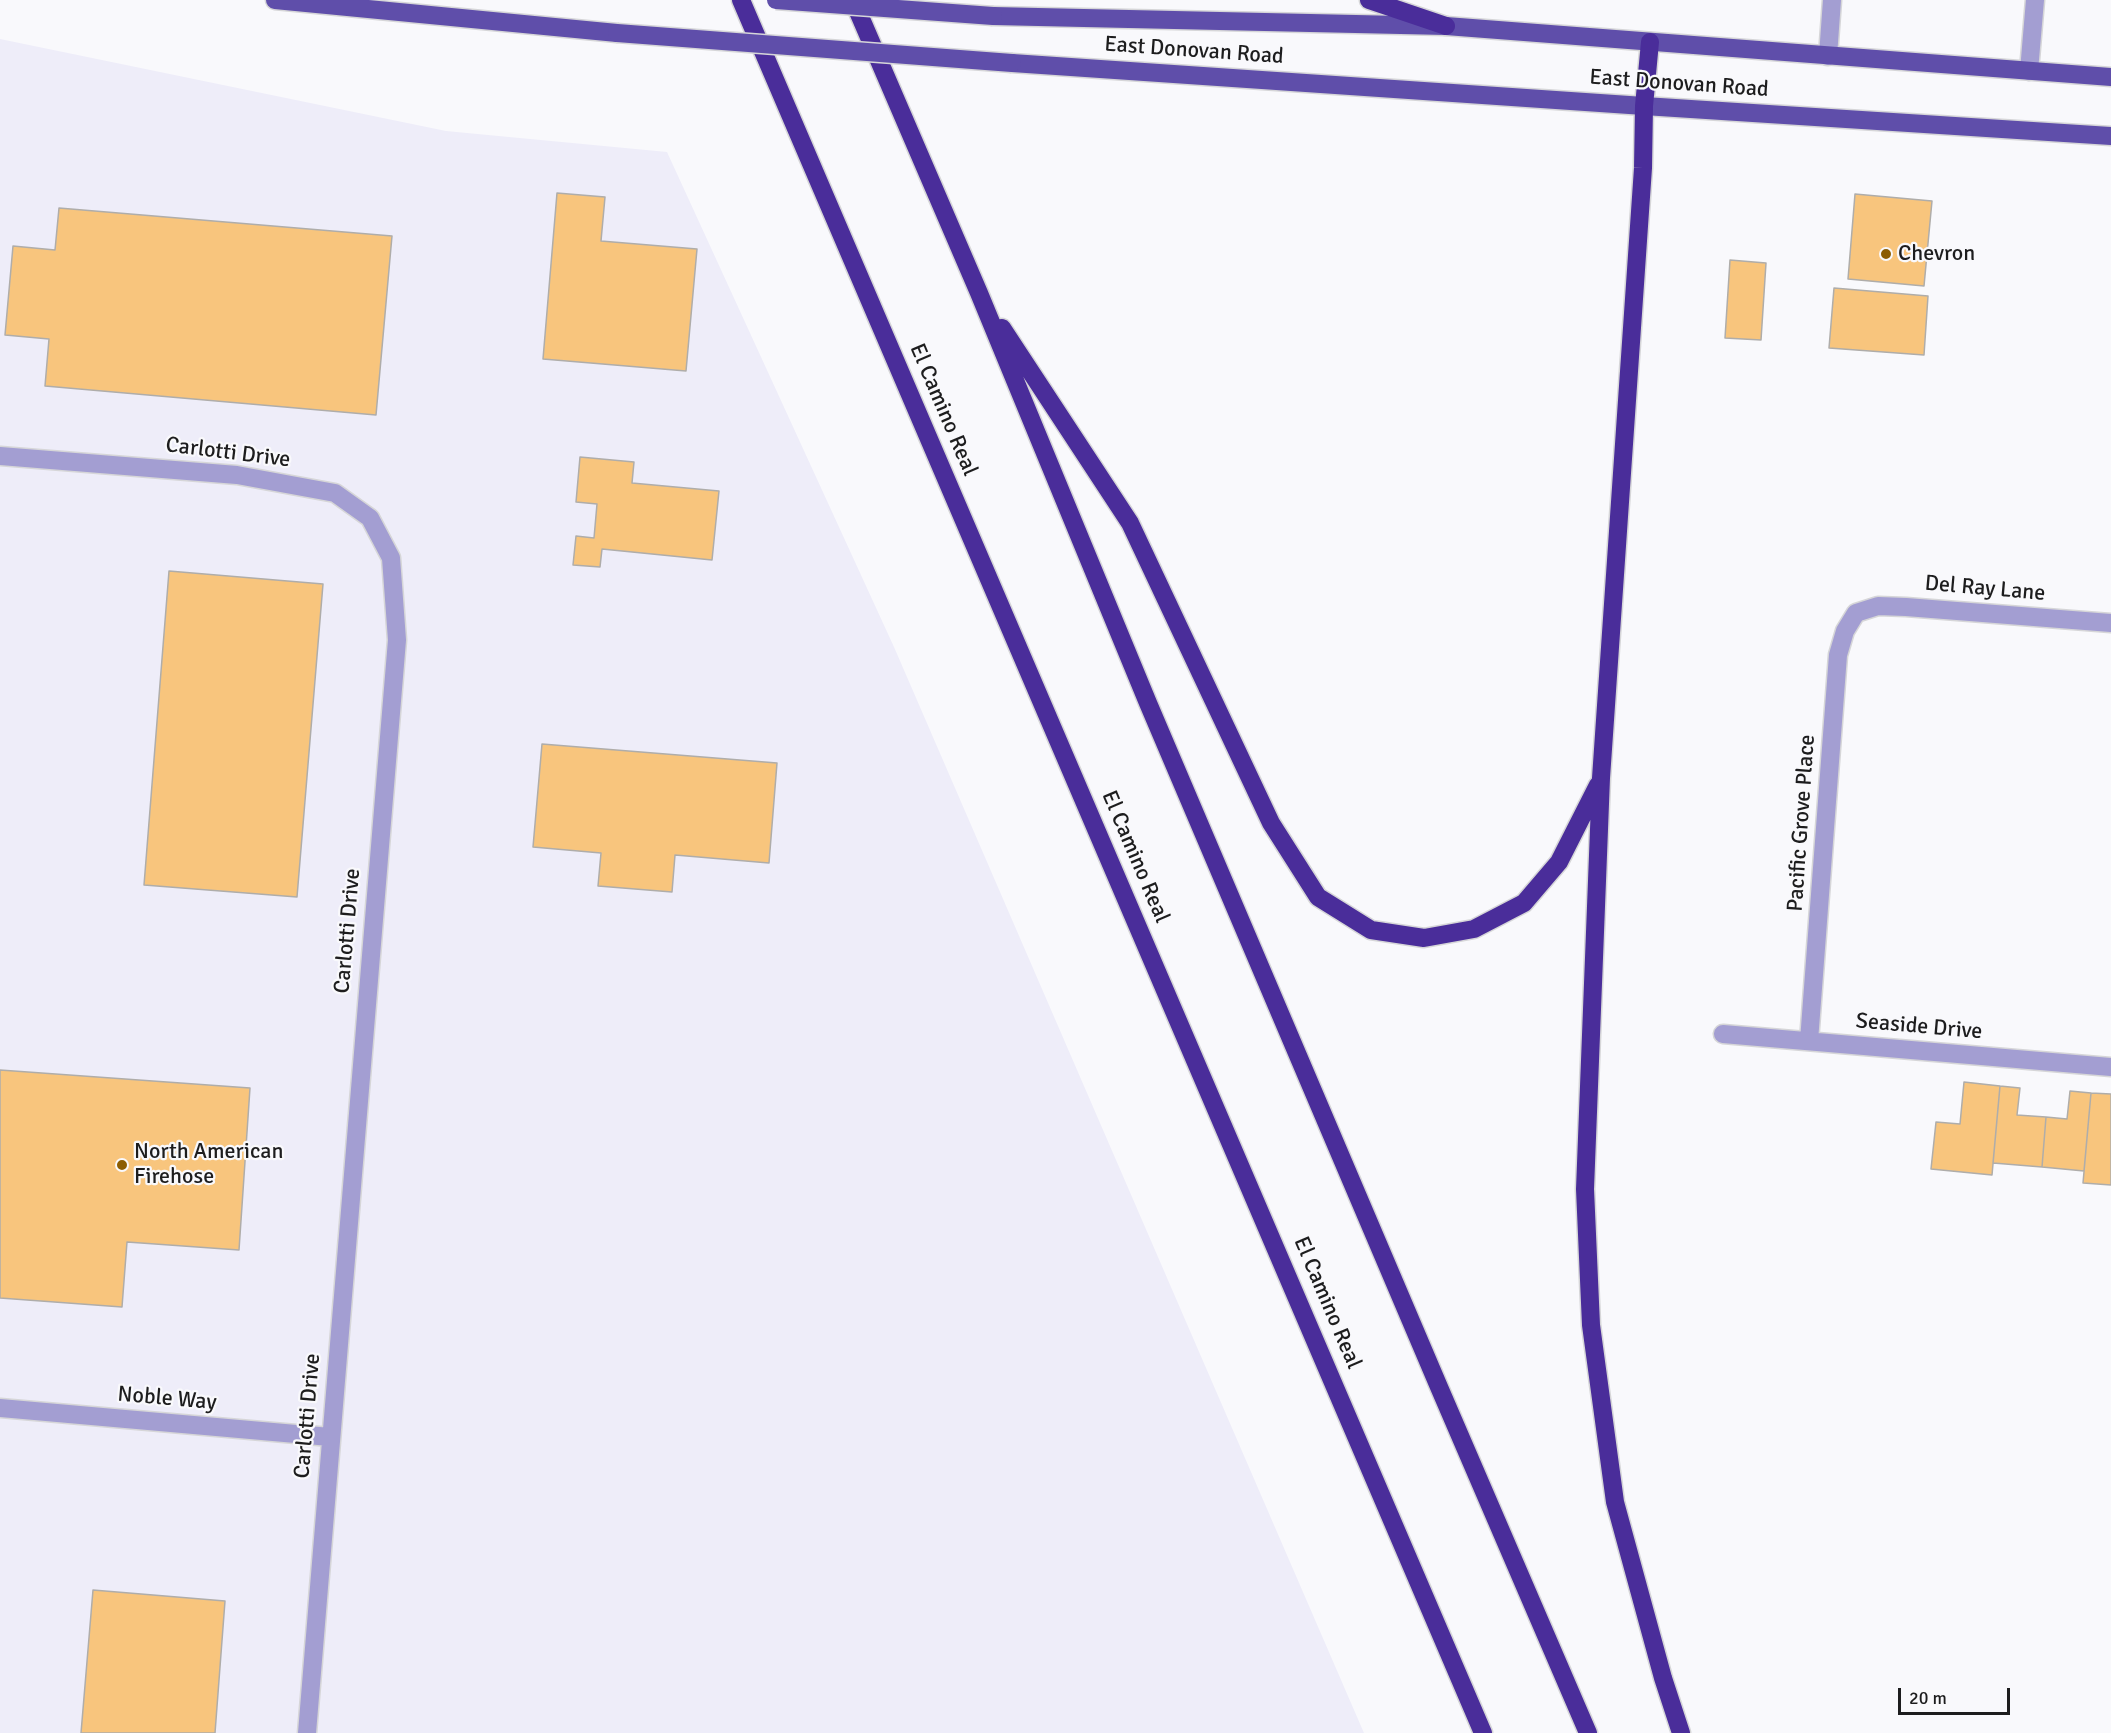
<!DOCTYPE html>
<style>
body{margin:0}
#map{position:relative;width:2111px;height:1733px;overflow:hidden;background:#f9f9fc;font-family:Signika,sans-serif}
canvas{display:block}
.scale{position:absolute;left:1898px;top:1688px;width:112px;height:27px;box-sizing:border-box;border:3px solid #1d1d1e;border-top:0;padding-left:8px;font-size:18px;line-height:21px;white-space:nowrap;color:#1d1d1e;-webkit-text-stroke:4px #f9f9fc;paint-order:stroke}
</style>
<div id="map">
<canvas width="2111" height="1733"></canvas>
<div class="scale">20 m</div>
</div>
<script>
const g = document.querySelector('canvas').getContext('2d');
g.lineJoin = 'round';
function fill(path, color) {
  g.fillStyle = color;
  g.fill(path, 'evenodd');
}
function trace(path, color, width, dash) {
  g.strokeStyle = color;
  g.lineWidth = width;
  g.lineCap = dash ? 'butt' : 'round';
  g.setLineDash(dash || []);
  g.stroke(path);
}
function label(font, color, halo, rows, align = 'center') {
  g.font = font + ' Signika,sans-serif';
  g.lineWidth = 4.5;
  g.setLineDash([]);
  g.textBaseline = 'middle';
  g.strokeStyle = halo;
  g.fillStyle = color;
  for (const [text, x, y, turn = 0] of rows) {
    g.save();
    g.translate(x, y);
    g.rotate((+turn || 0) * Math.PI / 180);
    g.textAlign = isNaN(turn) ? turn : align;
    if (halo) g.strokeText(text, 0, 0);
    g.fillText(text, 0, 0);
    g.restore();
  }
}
fill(new Path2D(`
 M0,39l446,92 221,21 227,495 470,1086h-1364z`), '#eeedf9');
const building = new Path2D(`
 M557,193l48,4 -4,44 96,8 -11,122 -143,-12z
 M1855,194l77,7 -8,85 -76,-7z
 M59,208l333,28 -16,179 -331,-29 4,-47 -44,-4 8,-89 42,4z
 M1730,260l36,3 -5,77 -36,-2z
 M1834,288l94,8 -4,59 -95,-7z
 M580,457l54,5 -2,21 87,8 -7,69 -110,-11 -2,18 -27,-2 3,-29 18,2 3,-34 -21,-2z
 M169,571l154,13 -26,313 -153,-12z
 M542,744l235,19 -8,100 -94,-8 -3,37 -74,-6 3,-33 -68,-6z
 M0,1070l250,18 -11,162 -112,-8 -5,65 -122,-9z
 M1964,1082l36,4 -8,89 -61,-6 5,-47 24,2z
 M2000,1086l20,2 -3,27 29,2 -4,50 -49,-4z
 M2070,1091l21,2 -7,78 -42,-4 4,-50 21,2z
 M2091,1093l20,1v91l-28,-2z
 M93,1590l132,11 -10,132h-134z`);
fill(building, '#f8c57d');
trace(building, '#afadaa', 1.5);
const minor = new Path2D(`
 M1828,56l4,-56
 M2029,71l6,-71
 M0,456l237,19 98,18 35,25 21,40 6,82 -90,1093
 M1723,1034l388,33
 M1809,1041l29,-386 7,-24 11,-18 22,-7 28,1 205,16
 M0,1408l330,29`);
const major = new Path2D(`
 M275,0l342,33
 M993,16l453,10 665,51
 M1012,63l632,43 467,30`);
const highway = new Path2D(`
 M741,0l742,1733
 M853,0l126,293 169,410 291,684 149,346
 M1369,0l77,26
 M1650,42l-6,64 -1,62 -42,610 -16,411 6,136 24,177 48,176 18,55
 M1002,328l128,195 141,300 47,74 53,33 53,8 50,-9 50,-26 35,-41 39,-77`);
trace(minor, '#d6d6d8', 21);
trace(major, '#d6d6d8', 21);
trace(highway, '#d6d6d8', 21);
trace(minor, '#a39ed2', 18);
trace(major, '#5f4eaa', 18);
trace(highway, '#4a2d9a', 18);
const majorBridge = new Path2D(`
 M776,0l217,16
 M617,33l395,30`);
trace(majorBridge, '#d6d6d8', 21, []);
trace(majorBridge, '#5f4eaa', 18);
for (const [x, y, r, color] of [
 [1886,254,6,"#8c5d03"],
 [122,1165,6,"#8c5d03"]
]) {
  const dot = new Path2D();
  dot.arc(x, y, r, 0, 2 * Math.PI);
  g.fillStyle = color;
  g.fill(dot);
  trace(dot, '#f9f9fc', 2);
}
label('22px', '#1d1d1e', '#f9f9fc', [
 ["East Donovan Road",1194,51,4],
 ["East Donovan Road",1679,84,4],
 ["El Camino Real",943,410,67],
 ["Carlotti Drive",228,453,7],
 ["Del Ray Lane",1985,589,5],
 ["Pacific Grove Place",1802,823,-86],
 ["El Camino Real",1135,857,67],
 ["Carlotti Drive",348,931,-85],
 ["Seaside Drive",1919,1027,5],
 ["El Camino Real",1327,1303,67],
 ["Noble Way",167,1399,5],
 ["Carlotti Drive",308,1416,-85]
]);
label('22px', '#1d1d1e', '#f9f9fc', [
 ["Chevron",1898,254],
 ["North American",134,1152],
 ["Firehose",134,1177]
], 'left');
</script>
